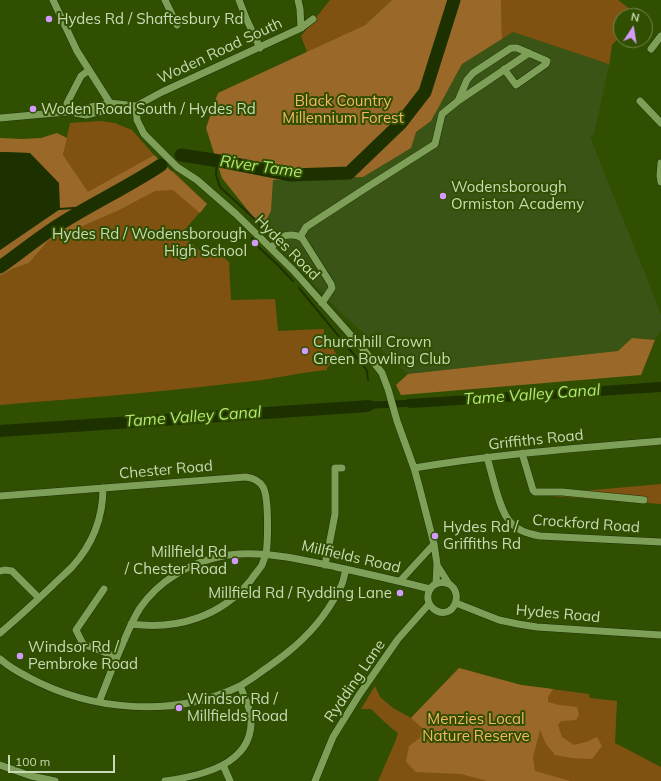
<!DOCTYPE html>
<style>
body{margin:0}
#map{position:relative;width:661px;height:781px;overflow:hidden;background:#314f00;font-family:Mulish,sans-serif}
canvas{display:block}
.north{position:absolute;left:613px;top:8px;width:40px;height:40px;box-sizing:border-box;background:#314f00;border:1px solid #6d8749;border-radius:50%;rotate:12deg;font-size:11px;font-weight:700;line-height:16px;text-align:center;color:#c8dbb6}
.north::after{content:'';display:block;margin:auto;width:14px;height:18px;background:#d39cfc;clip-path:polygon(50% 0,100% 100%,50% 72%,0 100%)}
.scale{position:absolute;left:8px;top:755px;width:107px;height:18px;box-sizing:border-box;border:2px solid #c8dbb6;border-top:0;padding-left:5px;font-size:12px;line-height:14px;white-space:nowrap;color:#c8dbb6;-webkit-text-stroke:3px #314f00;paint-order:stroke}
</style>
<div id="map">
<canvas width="661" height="781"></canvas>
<div class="north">N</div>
<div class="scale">100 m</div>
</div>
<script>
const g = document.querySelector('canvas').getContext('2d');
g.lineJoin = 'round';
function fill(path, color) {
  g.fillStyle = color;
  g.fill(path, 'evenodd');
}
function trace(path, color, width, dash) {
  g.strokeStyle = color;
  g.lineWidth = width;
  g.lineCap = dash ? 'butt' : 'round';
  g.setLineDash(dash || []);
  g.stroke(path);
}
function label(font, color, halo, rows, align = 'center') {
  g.font = font + ' Mulish,sans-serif';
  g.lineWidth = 4;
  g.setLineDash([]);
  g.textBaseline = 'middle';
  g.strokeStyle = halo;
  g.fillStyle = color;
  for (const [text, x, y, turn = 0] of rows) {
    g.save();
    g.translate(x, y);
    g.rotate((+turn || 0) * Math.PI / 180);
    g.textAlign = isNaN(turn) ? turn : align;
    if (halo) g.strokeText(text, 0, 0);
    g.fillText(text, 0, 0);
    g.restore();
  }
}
fill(new Path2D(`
 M513,32l93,31 3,2 -15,70 -4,1 15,39 42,103 14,37v16l-6,9 -23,-2 -14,13 -210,23 -73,-67 -73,-79 9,-17 2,-31 90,-3 53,-45 15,-11 31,-57z`), '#3a5416');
fill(new Path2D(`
 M330,0h62l-27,25 -58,27 -6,-16z
 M501,0h117l20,15 -17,1v19l-9,10 -3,20 -3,-2 -93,-31 -11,7z
 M100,121l15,2 17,7 22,25 -66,38 -25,-38 7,-32z
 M173,171l34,33 -26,30 26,23 8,-7 14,12 2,38 44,-1 3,32 43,-2h3v5l14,23 -11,11v2c-25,2 -48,8 -73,11 -84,10 -169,17 -254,24v-129l12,-7 17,-6 19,-22z
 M661,484v20l-123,-9z
 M459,668l62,17 68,9 1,4 27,3 -2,42 46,24v14h-283l17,-39 3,-9c-10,-7 -18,-16 -27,-24h-10l14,-23 5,11 13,11 18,10z`), '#805212');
fill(new Path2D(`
 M392,0h109l1,39 -40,25 -31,57 -15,11 -5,16 -48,29 -90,3 -2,31 -9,17 -40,-50 -16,-50 12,-35 147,-68z
 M57,133l10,5 -4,17 25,37 66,-37 53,49 -7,9 -27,-23 -18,1 -36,19 -71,31 -19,22 -17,6 -12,7v-26l60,-41 -30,-56 -30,-1v-14l22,1 19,-1z
 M632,338l23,2 -14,35 -240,20 -5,-10 12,-11 210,-23z
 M459,668l62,17 32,4 -5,8v5l11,3 18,2 2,8 -3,5 -15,1 -3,4 4,12 12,8 12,-3 11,-5 5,9 -10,13 -20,-1 -17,-3 -9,-11 -6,-14 -7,27 2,14 35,10h-83l-26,-7 -45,-2 -10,-10 3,-16 11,-8 2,-10 -11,-10z`), '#9a6929');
fill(new Path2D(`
 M0,152l30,1 29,30 1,26 -60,41z
 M661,382v10l-233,15 -19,1 -5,-5 4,-4z
 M369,400c6,2 11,2 16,4l-3,3 -7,1 -6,4 -369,25v-12z`), '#1d3100');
trace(new Path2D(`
 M217,161l-1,14 4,12 39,36 1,2 -1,3
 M59,209l30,-2
 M252,238v3l26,24 15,16
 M299,288l66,80 2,3 1,9`), '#1d3100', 2);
trace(new Path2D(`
 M376,405l37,-2`), '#1d3100', 7);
trace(new Path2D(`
 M181,155l39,6 71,14 58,-2 52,-50 24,-31 29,-92
 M0,267c20,-14 39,-30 60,-43 33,-21 68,-37 101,-59`), '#1d3100', 13);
const minor = new Path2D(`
 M53,0l24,51 33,52
 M165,0l12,25
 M239,0l7,18 14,30
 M298,0l2,9 1,19
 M651,49l10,-13
 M458,101l9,-21 6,-7 38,-25h6l30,13 -1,3 -30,21 -12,-16
 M640,101l21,22
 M136,106l1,14 7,14 33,33 20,13 39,34 57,56 71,80 18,23 6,16 9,32 17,47 5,18 15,58 3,20 -1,20
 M136,106l26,-14 139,-64 12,-9
 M67,112v-9l14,-27 8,-6
 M75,113l11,2 17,-4 7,-8
 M0,118l67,-6 43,-9 26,3
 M661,163l-1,13 1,6
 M300,237l6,-10 63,-41 66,-42 7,-30 16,-13 71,-48
 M271,248c3,-3 6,-7 9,-10 6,-4 16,-4 22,0l29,46 1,4 -10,15
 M522,453l11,37 2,2h27l82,8
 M487,457c3,11 6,22 9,33 8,27 13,41 44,46l121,6
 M414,468c82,-14 164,-20 247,-27
 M0,496l246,-19c7,1 13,3 17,10 6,10 5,54 3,67 -1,3 -3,8 -4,11 -3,5 -8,10 -11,15 -30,37 -74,50 -120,44
 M325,565l7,-35 3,-16v-46h7
 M437,565l12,19c15,9 5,35 -12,27 -18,-9 -7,-35 12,-27
 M0,571l5,-1 7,1 27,27
 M400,581l34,-37
 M104,589l-28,41 7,14 34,13
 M456,603l43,17 19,4 19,3 124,8
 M0,633c18,-15 35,-31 52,-47 7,-7 14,-13 20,-19 21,-23 31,-48 31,-79
 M0,659c8,7 18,13 28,18 63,34 145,41 210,10 6,-3 11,-7 16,-10 11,-8 23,-16 34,-25 20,-16 38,-37 50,-60 2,-4 4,-7 5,-11 1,-4 2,-8 3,-12
 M99,702c8,-20 15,-39 24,-59 5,-12 10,-24 17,-35 9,-13 22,-25 35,-33 53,-34 104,-20 161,-8 32,7 63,14 94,22
 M0,765l31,11 24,5
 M223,765l7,16
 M165,781c35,-5 89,-16 86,-63 -1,-11 -7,-22 -11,-32
 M315,781l18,-44 26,-42 39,-56 31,-35`);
trace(minor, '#20310b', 8);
trace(minor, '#7d9f57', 7);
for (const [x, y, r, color] of [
 [49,19,4,"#d39cfc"],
 [33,109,4,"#d39cfc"],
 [443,196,4,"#d39cfc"],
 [255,243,4,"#d39cfc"],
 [305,351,4,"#d39cfc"],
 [435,536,4,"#d39cfc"],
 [235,561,4,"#d39cfc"],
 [400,593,4,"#d39cfc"],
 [20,656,4,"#d39cfc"],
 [179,708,4,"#d39cfc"]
]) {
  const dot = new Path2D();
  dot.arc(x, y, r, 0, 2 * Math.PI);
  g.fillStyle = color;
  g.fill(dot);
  trace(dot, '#314f00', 1.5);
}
label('15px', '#c8dbb6', '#314f00', [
 ["Hydes Rd / Shaftesbury Rd",57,19],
 ["Woden Road South / Hydes Rd",41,109],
 ["Wodensborough",451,187],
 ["Ormiston Academy",451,204],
 ["Hydes Rd / Wodensborough",247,234,"right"],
 ["High School",247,251,"right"],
 ["Churchhill Crown",313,342],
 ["Green Bowling Club",313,359],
 ["Hydes Rd /",443,527],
 ["Griffiths Rd",443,544],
 ["Millfield Rd",227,552,"right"],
 ["/ Chester Road",227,569,"right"],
 ["Millfield Rd / Rydding Lane",392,593,"right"],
 ["Windsor Rd /",28,647],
 ["Pembroke Road",28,664],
 ["Windsor Rd /",187,699],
 ["Millfields Road",187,716]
], 'left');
label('15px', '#c8dbb6', '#314f00', [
 ["Woden Road South",220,51,-25],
 ["Hydes Road",287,248,45],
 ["Griffiths Road",536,440,-6],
 ["Chester Road",166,470,-5],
 ["Crockford Road",586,524,4],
 ["Millfields Road",351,557,13],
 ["Hydes Road",558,614,5],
 ["Rydding Lane",355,681,-56]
]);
label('15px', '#f9b665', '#314f00', [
 ["Black Country",343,101],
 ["Millennium Forest",343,118],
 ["Menzies Local",476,719],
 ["Nature Reserve",476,736]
]);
label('italic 16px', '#b2e874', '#314f00', [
 ["River Tame",261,167,8],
 ["Tame Valley Canal",532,395,-4],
 ["Tame Valley Canal",193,417,-4]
]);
</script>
